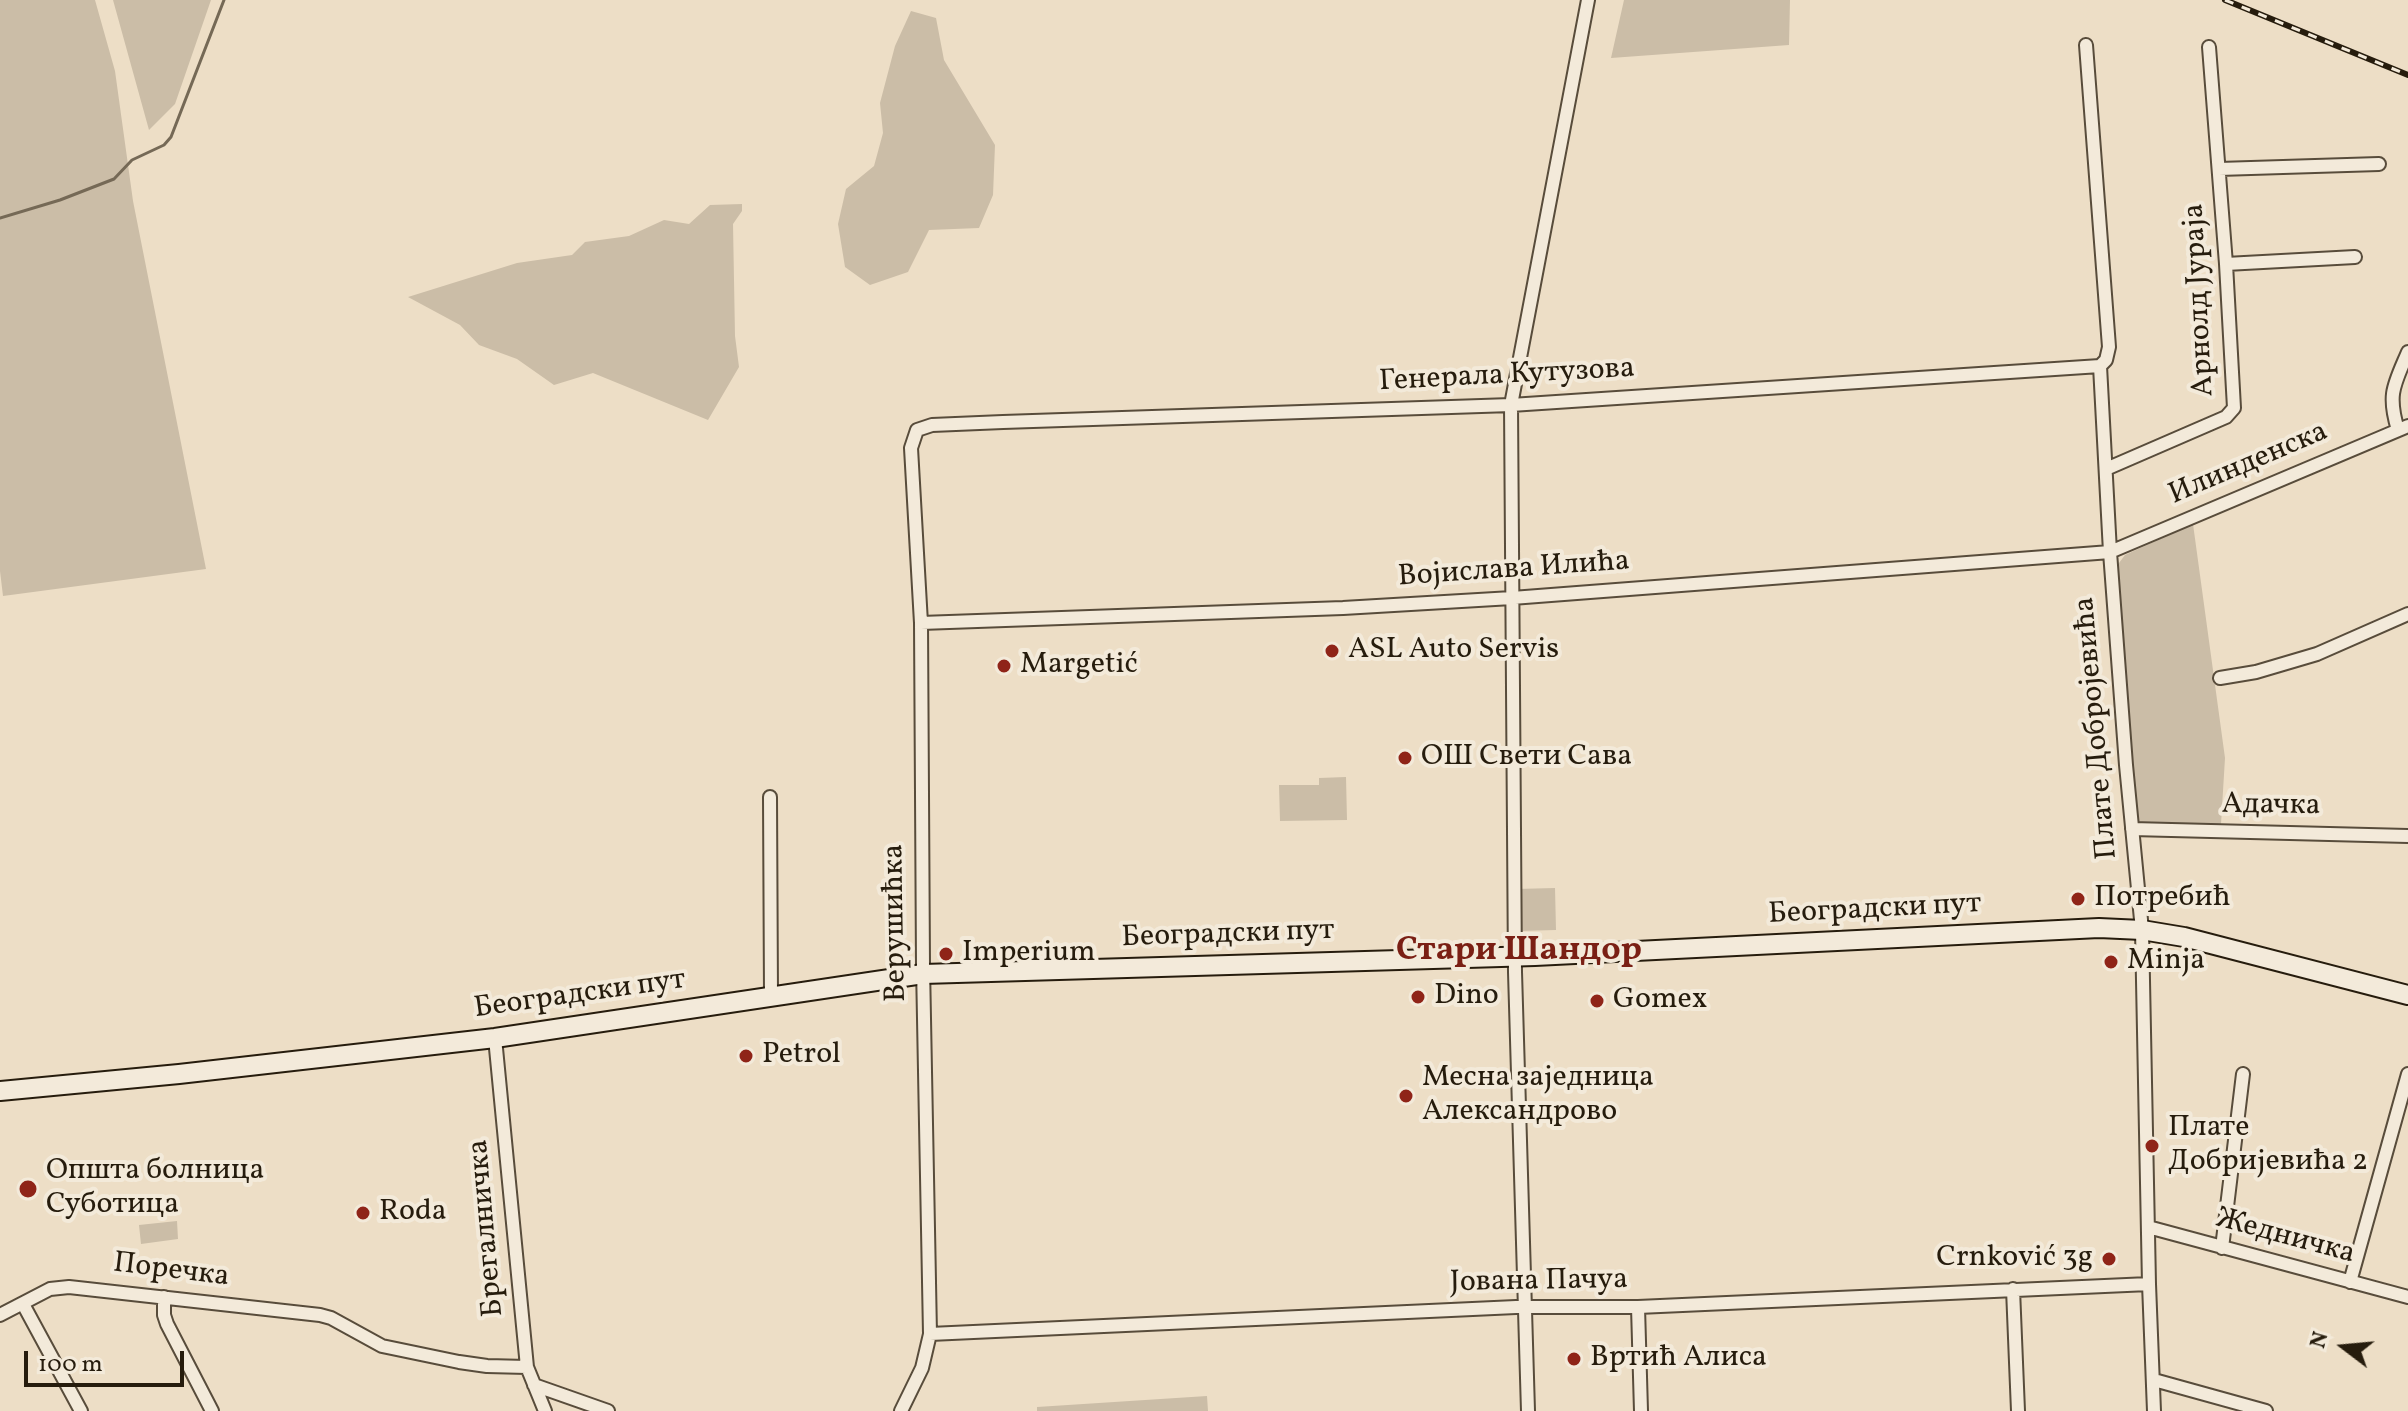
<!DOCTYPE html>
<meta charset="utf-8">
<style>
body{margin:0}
#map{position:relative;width:2408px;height:1411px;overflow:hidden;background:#eddec6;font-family:Vollkorn,serif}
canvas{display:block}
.north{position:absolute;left:2304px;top:1307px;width:80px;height:80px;-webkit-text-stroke:6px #f3eada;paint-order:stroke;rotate:286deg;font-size:22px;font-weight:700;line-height:32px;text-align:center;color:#261c0d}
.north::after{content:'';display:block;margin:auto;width:28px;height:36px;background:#261c0d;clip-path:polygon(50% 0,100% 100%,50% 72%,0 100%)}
.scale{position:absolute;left:24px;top:1351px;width:160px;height:36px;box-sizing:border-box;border:4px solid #261c0d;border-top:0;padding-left:10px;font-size:24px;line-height:28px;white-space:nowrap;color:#261c0d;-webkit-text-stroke:6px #f3eada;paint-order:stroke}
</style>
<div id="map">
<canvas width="2408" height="1411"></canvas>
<div class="north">N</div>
<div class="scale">100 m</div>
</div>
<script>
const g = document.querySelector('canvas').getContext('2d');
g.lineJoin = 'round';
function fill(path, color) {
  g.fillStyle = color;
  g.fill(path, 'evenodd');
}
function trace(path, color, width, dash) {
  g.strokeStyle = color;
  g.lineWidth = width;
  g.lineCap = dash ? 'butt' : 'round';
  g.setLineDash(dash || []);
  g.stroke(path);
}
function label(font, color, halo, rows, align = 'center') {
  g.font = font + ' Vollkorn,serif';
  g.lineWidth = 8;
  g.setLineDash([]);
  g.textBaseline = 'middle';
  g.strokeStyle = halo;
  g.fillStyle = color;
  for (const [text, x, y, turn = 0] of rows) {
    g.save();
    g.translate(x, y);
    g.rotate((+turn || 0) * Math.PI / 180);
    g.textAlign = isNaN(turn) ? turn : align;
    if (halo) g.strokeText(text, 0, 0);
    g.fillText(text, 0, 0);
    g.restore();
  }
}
fill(new Path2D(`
 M0,0h95l20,71 18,130 73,368 -203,27 -3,-25z
 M113,0h98l-36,104 -26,26z
 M1624,0h166l-1,45 -178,13z
 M911,11l25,7 8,42 51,85 -2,50 -14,33 -50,2 -21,42 -38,13 -25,-18 -7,-43 8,-35 28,-23 9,-33 -3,-30 15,-57z
 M742,204v7l-9,13 2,112 4,31 -31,53 -115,-47 -39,12 -37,-26 -38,-14 -19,-20 -52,-28 109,-34 55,-8 13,-13 44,-6 35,-16 25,4 21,-19z
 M2193,524l32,234 -4,66 -83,-1 -22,-256 9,-12z
 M1346,777l1,43 -67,1 -1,-36h40v-7z
 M1555,888l1,42 -38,1 -2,-42z
 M177,1221l1,18 -37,5 -2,-19z
 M1207,1396l1,15h-171v-4z`), '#cbbda7');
trace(new Path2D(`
 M0,218l60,-18 54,-21 18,-19 32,-15 7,-8 53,-137`), '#756956', 3);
const minor = new Path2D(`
 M2086,45l23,302 -3,13 -6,6 10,186 16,213 16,165 7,354 5,127
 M2219,169l160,-5
 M2226,264l129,-7
 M2398,430c-11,-36 -4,-45 10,-78
 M2106,469l120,-52 8,-9 -8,-144 -17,-217
 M921,623l422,-15 169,-10 598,-46 298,-126
 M2220,678l36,-6 61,-18 91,-40
 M770,797l1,198
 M2132,829l276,7
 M495,1038l32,329 18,44
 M2148,1227l260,70
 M2222,1248l21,-174
 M2350,1282l58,-208
 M2013,1289l5,122
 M164,1297v18l3,9 45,87
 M23,1304l58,107
 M1638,1307l3,104
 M0,1315l50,-26 19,-2 251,28 11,3 51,28 77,16 28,4 40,1
 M930,1334l586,-27h122l511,-23
 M2154,1380l112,31
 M534,1385l74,26
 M901,1411l21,-43 8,-34 -7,-368 -2,-343 -10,-175 6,-18 15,-5 71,-3 508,-17 589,-39
 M1528,1411l-13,-439 -4,-567 77,-405`);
const secondary = new Path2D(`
 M0,1091l179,-17 316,-36 428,-64 612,-18 564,-28 43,2 42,7 224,58`);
trace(minor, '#584c3b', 16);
trace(secondary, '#261c0d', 22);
trace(minor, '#f3eada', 12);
trace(secondary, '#f3eada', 18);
const rail = new Path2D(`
 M2225,0l183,75`);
trace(rail, '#261c0d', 6);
trace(rail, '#f3eada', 3, [9]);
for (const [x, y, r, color] of [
 [1332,651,8,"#8f2418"],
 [1004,666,8,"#8f2418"],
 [1405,758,8,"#8f2418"],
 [2078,899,8,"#8f2418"],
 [946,954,8,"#8f2418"],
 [2111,962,8,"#8f2418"],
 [1418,997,8,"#8f2418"],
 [1597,1001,8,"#8f2418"],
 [746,1056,8,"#8f2418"],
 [1406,1096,8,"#8f2418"],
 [2152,1146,8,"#8f2418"],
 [28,1189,10,"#8f2418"],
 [363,1213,8,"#8f2418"],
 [2109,1259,8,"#8f2418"],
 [1574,1359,8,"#8f2418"]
]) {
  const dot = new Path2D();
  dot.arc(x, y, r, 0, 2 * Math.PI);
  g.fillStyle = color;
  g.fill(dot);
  trace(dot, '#f3eada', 3);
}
label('30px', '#261c0d', '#f3eada', [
 ["Арнолд Јураја",2201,300,-93],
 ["Генерала Кутузова",1507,377,-3],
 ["Илинденска",2249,465,-23],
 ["Војислава Илића",1514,571,-4],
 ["Плате Добројевића",2098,728,-95],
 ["Адачка",2271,807,1],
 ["Београдски пут",1875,911,-3],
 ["Верушићка",897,923,-91],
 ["Београдски пут",1228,936,-2],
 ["Београдски пут",580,996,-8],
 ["Брегалничка",488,1228,-95],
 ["Жедничка",2285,1238,15],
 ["Поречка",171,1272,7],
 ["Јована Пачуа",1539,1283,-1]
]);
label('30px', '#261c0d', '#f3eada', [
 ["ASL Auto Servis",1348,651],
 ["Margetić",1020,666],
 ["ОШ Свети Сава",1421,758],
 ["Потребић",2094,899],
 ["Imperium",962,954],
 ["Minja",2127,962],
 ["Dino",1434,997],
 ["Gomex",1613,1001],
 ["Petrol",762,1056],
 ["Месна заједница",1422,1079],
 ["Александрово",1422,1113],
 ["Плате",2168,1129],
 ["Добријевића 2",2168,1163],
 ["Општа болница",46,1172],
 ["Суботица",46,1206],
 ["Roda",379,1213],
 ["Crnković 3g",2093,1259,"right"],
 ["Вртић Алиса",1590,1359]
], 'left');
label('bold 34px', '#7a1f14', '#f3eada', [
 ["Стари Шандор",1519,953]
]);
</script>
